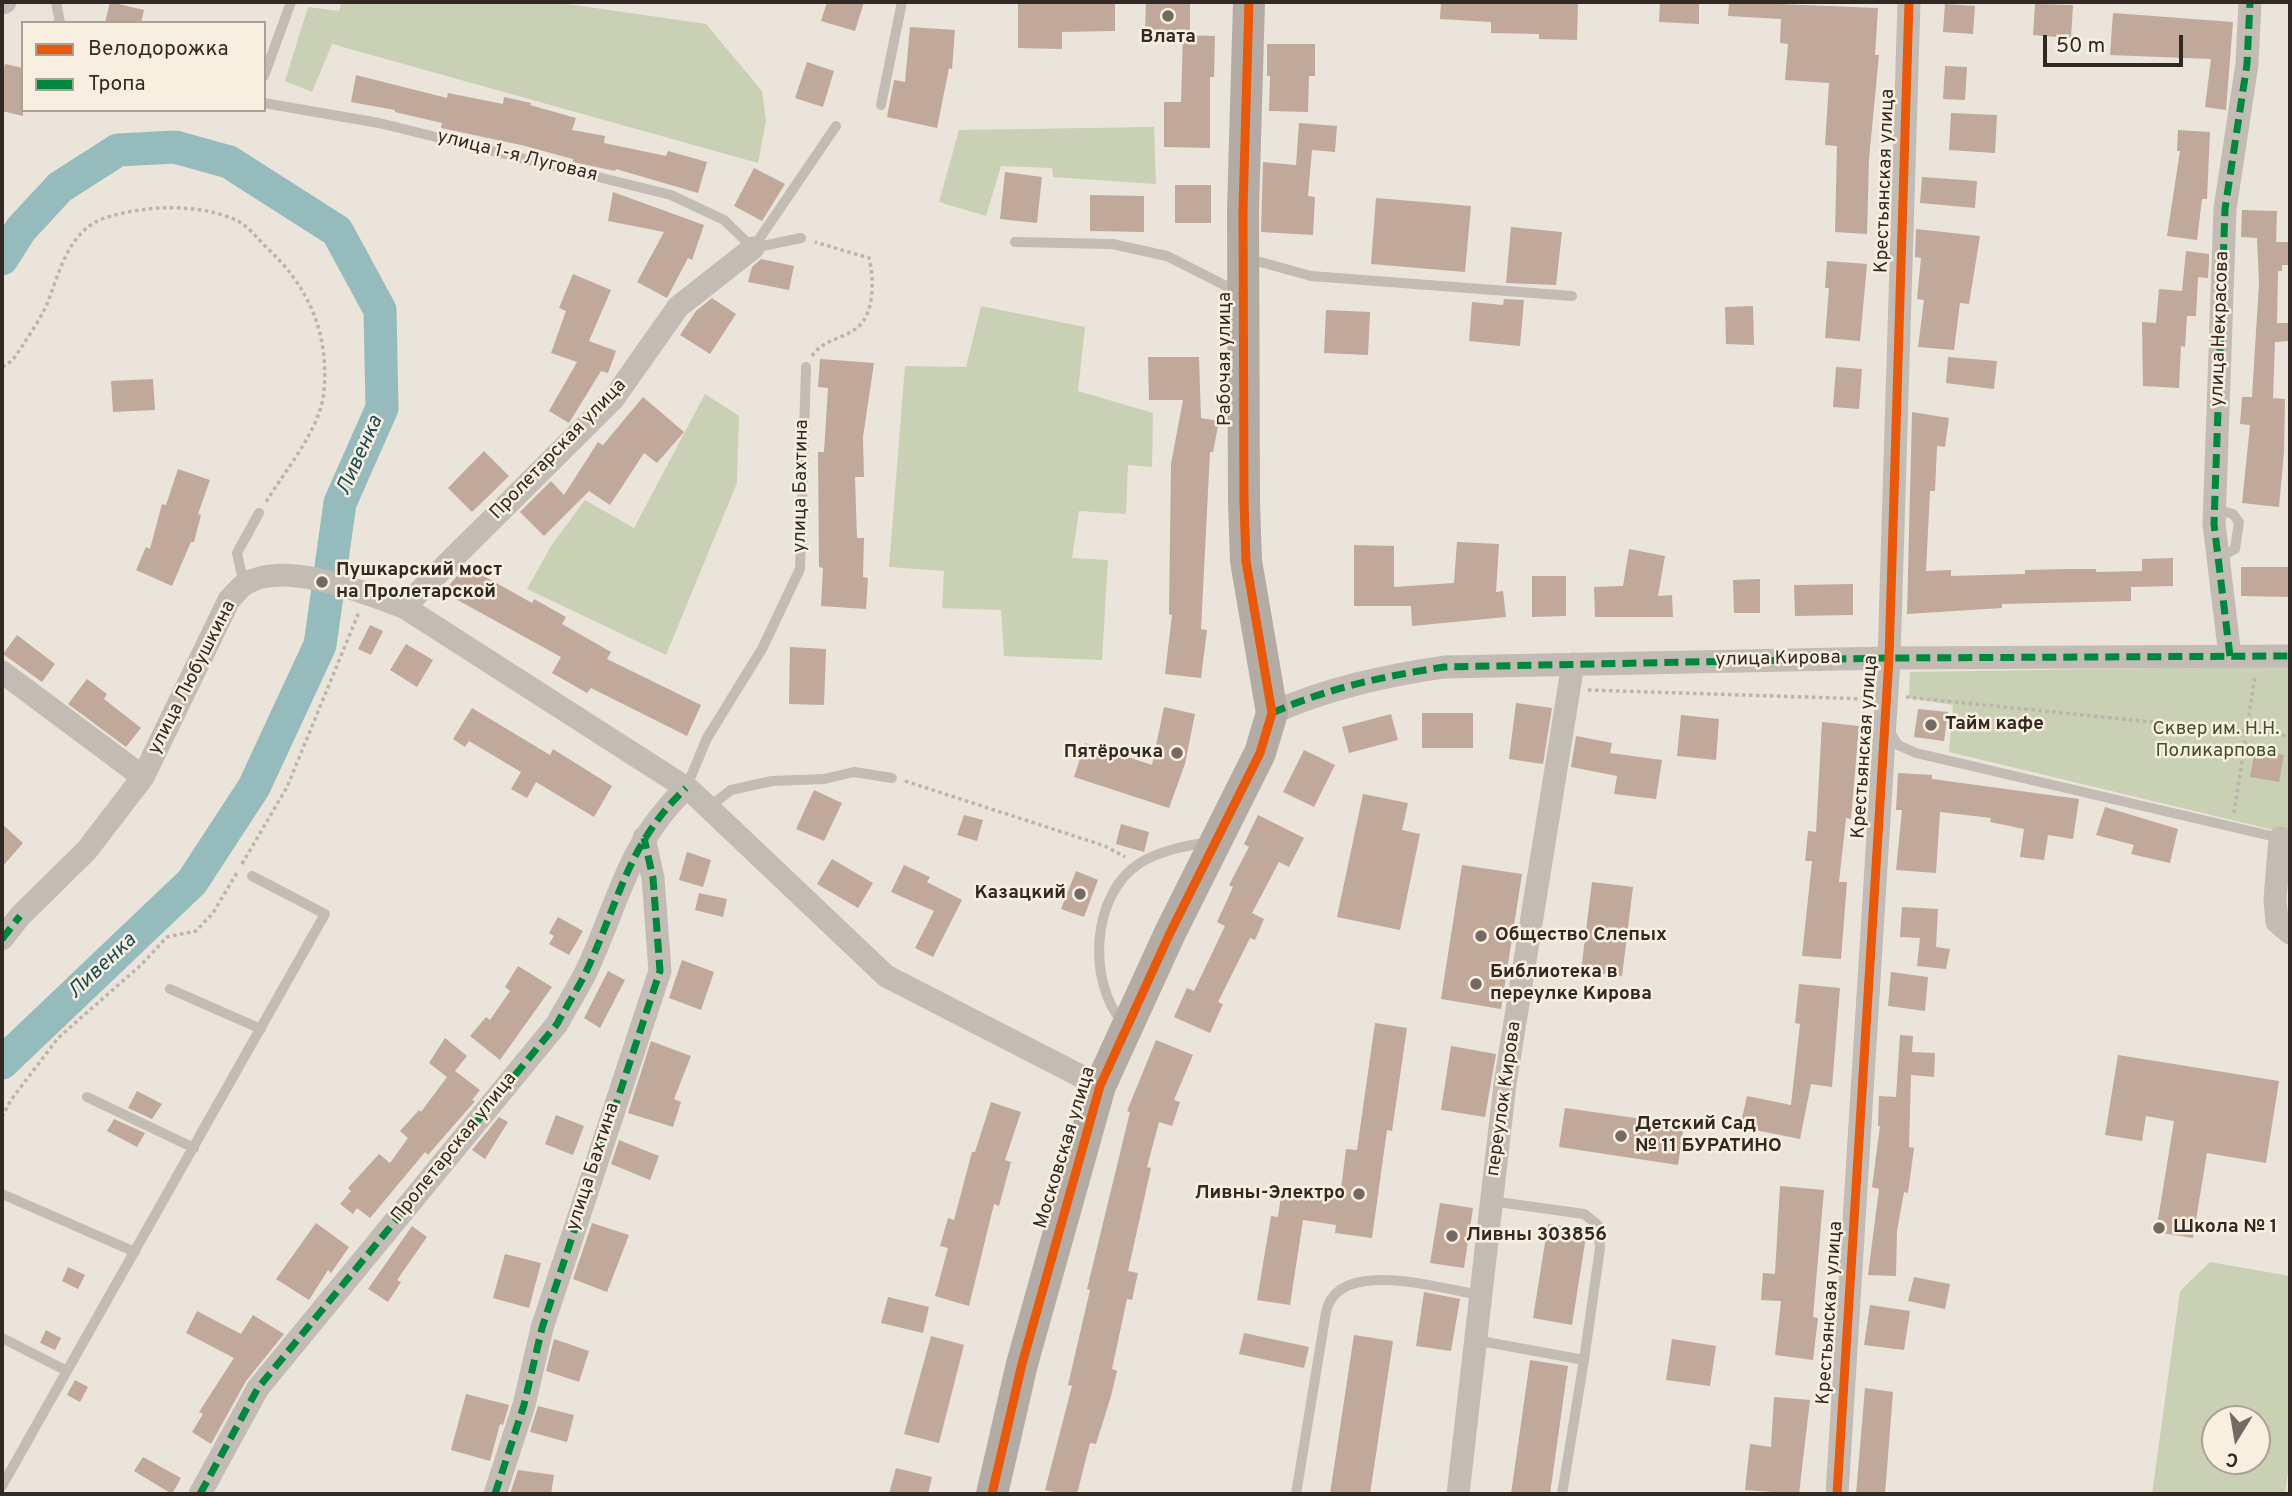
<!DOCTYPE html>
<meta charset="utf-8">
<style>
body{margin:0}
#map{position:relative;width:2292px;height:1496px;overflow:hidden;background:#ebe4da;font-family:Overpass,sans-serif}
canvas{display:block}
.frame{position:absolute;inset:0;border:4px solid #332924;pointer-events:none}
.legend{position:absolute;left:21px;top:21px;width:245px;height:91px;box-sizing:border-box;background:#f9efe0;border:2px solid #aaa095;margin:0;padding:9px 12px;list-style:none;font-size:21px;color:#332924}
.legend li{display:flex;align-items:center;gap:14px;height:35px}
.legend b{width:35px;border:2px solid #aaa095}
.north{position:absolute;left:2201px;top:1405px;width:70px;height:70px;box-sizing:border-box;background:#f9efe0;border:2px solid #aaa095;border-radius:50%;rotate:191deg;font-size:19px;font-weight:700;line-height:28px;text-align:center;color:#332924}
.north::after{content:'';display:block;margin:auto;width:24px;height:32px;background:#736a64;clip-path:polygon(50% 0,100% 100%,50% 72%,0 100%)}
.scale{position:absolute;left:2043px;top:35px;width:140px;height:32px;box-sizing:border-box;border:4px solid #332924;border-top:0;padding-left:9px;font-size:21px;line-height:24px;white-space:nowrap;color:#332924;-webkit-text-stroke:5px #f9efe0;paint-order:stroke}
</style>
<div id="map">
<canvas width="2292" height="1496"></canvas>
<div class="frame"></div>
<ul class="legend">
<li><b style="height:9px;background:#e8590c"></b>Велодорожка</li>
<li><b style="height:9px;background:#00873e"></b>Тропа</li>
</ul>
<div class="north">С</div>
<div class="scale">50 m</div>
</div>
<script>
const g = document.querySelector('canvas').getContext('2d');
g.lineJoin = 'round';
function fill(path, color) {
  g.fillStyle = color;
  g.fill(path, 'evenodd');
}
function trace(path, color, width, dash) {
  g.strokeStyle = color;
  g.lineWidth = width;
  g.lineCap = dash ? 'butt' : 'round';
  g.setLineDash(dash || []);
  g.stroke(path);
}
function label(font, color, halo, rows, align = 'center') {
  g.font = font + ' Overpass,sans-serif';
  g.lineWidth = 5;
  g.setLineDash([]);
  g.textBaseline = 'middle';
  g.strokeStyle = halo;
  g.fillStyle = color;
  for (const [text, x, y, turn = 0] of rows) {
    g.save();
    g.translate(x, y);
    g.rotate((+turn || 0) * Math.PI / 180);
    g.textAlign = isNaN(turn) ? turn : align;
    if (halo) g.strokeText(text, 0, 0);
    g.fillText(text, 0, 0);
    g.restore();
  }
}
fill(new Path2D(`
 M342,2h212l152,22 56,67 4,30 -8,42 -426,-119 -20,48 -27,-11 23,-74 31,4z
 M1154,127l2,57 -103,-7 -1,-9 -51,-2 -15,50 -47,-14 20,-72z
 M981,306l104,21 -7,64 75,22 -1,54 -24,-2 -2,49 -47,-3 -7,47 36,2 -6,100 -98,-4 -3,-46 -59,-2 2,-37 -55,-4 16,-201 61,1z
 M705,394l34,22 -2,67 -71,172 -139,-66 24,-43 34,-46 49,28z
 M2290,666v168l-341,-82 4,-47 -44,-7 1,-26z
 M2210,1262l80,14v182l-5,36h-133l28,-203zM2257,1419v42h-42v-42z`), '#cad0b4');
trace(new Path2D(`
 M2,259l19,-30 39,-42 58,-37 57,-3 54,15 108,69 43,79 2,98 -42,95 -20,142 -66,142 -62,95 -190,181`), '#96bbbc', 33);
fill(new Path2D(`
 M110,2l34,8 -3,13h-36z
 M827,2h37l-9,29 -34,-10z
 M1018,2h97v29l-53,1v17l-44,-1z
 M1146,2h44v29l-45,-1z
 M1441,2h137l-1,38 -38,-1v-5l-48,-1v-11l-51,-3z
 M1660,2h39v22l-40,-2z
 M1729,2l149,6 -3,47h4l-10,104 -2,75 -32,-2 2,-86 -12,-1 4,-62 -44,-3 3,-36 -8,-1 1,-24 -53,-3z
 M1945,4l30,2 -2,28 -30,-2z
 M2035,4l38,1 -2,33 -38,-3z
 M2113,13l120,9 -7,88 -21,-3 6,-48 -101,-4z
 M910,27l45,3 -3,39 -3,-1 -12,60 -50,-11 7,-37 11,2z
 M1183,35l32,1 -1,41h-4v71l-46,-1v-45h17z
 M1267,44h48v32h-6l-1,36 -39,-1 1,-35h-3z
 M807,62l27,9 -11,36 -28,-9z
 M5,64l18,4v48l-21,-5v-34z
 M1945,66l22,1 -2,33 -22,-1z
 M356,75l91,23 1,-5 55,11 1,-7 27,6 -1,2 46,13 -4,12 33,6 -1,7 62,13 2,-5 39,11 -9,31 -82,-24 -1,2 -42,-9v-3l-52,-14 -80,-17 1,-5 -47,-11v-2l-44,-8z
 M1951,113l46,2 -2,38 -46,-3z
 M1299,123l38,3 -2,26 -23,-2 -4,46 7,1 -2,38 -52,-3 2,-70 33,3z
 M2178,130l32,2 -3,67h-5l-5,41 -30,-4 13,-85h-3z
 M754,168l31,16 -23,37 -28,-15z
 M1005,172l37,5 -5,46 -37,-4z
 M1922,177l55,4 -2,27 -55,-5z
 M1175,185h36v38h-36z
 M613,192l91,33 -12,35 -4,-2 -21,40 -30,-16 27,-50 -56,-11z
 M1090,195l54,1v36l-54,-1z
 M1376,198l95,8 -6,66 -94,-8z
 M2242,210l35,1 -1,31h14v23h-8v6h-4l-1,52h13v18l-15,1 -2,56 12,1 -1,53 -5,55 -37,-4 8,-78 -10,-1 2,-27h10l7,-114 -2,-45 -16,-1z
 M1511,227l51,5 -6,53 -50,-2z
 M1916,229l64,7 -11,68 -9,-1 -6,47 -36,-3 6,-47 -7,-1 4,-41 -6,-1z
 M2186,251l23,3v8l-1,16 -10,-1 -2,39h-9l-2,31 -4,-1 -2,42 -36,-2 -1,-64 14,1 3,-34 23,2z
 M761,259l33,7 -5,24 -41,-8 4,-15z
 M1827,261l40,3 -7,77 -35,-3 4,-50h-4z
 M573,274l38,16 -22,51 27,10 -8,22 -7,-2 -32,52 -20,-12 28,-49 -26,-9 15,-42 -7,-3z
 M712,298l24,16 -26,40 -30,-19 16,-24z
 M1504,299l20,1 -4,46 -51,-5 3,-39 31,3z
 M1753,306l1,39 -28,-1 -1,-37z
 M1326,310l44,2 -2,43 -44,-2z
 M1148,357h51l2,61 18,3 -6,31h-3l-9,177 6,1 -6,48 -36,-4 7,-59 -3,-1 2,-150 12,-64h-34z
 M1948,357l49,4 -3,28 -48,-6z
 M820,359l54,4 -11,74 1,40h-9l2,61h7l-1,39 5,1 -2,31 -45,-3 2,-38 -4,-1 -1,-115h6l4,-64 -10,-1z
 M1836,367l26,2 -3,40 -26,-2z
 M153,379l2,31 -42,2 -2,-31z
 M643,397l41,35 -27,31 -13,-10 -34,52 -21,-14 -45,45 -24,-24 31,-31 13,14 34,-53 5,3z
 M1912,412l37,6 -4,29 -8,-1 -2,45h-5l-4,80 25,-1v6l74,-2v-4l44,-1h27v3l46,-1v-12l31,-1v28l-42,1v14l-129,3v4l-95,6z
 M484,451l25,25 -37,36 -24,-24z
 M178,469l32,11 -12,34 3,1 -7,27h-3l-19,44 -36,-16 10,-23 4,2 12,-45 4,1z
 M1457,542l42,2 -3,48 7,-1 3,26 -94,9 -1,-20h-57v-61l40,1v41l60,-4z
 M1629,549l36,7 -7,40 14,-1 1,22h-78l-1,-30 29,-1z
 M466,566l66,37 2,-4 32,18 -4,7 49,28 -4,7 94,46 -14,31 -96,-48 -4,5 -35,-20 9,-16 -118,-65z
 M2241,567h49v30l-49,-1z
 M1532,576h34v40l-34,1z
 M1760,579v34h-26l-1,-33z
 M1853,584v31l-58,1 -1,-31z
 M370,625l13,6 -12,24 -13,-6z
 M17,635l38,29 -13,18 -39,-28z
 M406,644l27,16 -16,27 -27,-17z
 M790,647l36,2 -2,56 -35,-1z
 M87,679l20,15 -3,5 37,29 -15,19 -58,-43z
 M1516,703l36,5 -9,56 -34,-5z
 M1164,707l31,7 -10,50 -16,44 -95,-31 11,-34 67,22z
 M472,708l78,47 3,-6 59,37 -18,31 -58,-35 -9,16 -16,-9 10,-17 -52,-31 -4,6 -12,-8z
 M1918,709l30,3 -4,29 -30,-4z
 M1422,713h51v35h-51z
 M1391,714l7,26 -49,13 -7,-26z
 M1681,715l38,4 -3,41 -39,-4z
 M1822,722l37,4 -8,93 -5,-1 -7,64h8l-6,77 -39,-3 10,-95h-7l3,-30 8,1z
 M1576,736l36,7 -2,10 52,7 -6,39 -42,-5 3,-18 -46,-9z
 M1304,750l31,15 -21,42 -31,-15z
 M2255,750l29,5 -5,27 -29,-5z
 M1898,773l34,2v4l147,20 -6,40 -25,-4 -4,25 -24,-3 4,-28 -34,-7 1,-4 -51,-6 -4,61 -40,-3 6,-60h-6z
 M814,790l28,13 -18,38 -28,-12z
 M1363,794l45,9 -6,27 18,4 -20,96 -63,-13z
 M2105,807l73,22 -8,34 -39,-9 3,-9 -38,-10z
 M964,815l19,5 -6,21 -20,-6z
 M1258,815l46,23 -15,29 -10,-5 -27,51 12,6 -9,21 -5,-2 -32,64 5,2 -13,29 -36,-16 13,-29 7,3 31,-65 -8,-4 16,-35 -4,-2 20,-38 -5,-3z
 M2,824l21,19 -21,24z
 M1121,824l28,8 -5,20 -28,-8z
 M687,852l24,8 -8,27 -24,-7z
 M832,859l41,24 -15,25 -41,-24z
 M904,865l26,12 -3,5 35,18 -29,57 -18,-9 19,-37 -43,-19z
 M1462,865l60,9 -21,135 -60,-10z
 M1076,871l22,9 -14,37 -23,-8z
 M1592,882l41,5 -11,89 -41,-5z
 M699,893l28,6 -4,18 -28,-7z
 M1902,907l36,2 -2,38 14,2 -4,20 -29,-3 3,-28 -20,-1z
 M558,917l25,14 -14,24 -20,-11 5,-8 -5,-3z
 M682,960l32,12 -13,38 -32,-12z
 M518,966l34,21 -52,73 -30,-24 16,-19 4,3 20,-29 -5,-4z
 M608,971l17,9 -25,48 -16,-10z
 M1891,972l37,5 -3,34 -37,-5z
 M1799,984l41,4 -8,99 -21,-3 -11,55 -60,-12 7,-31 44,9 9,-81 -5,-1z
 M1375,1023l32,5 -15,103 -5,-1 -15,108 -37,-5 1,-8 -33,-5 -13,85 -33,-5 14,-84 7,1 4,-29 58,9 6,-48 11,1z
 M1900,1035l13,1 -1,16 23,1 -1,24 -23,-2 -2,72 5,1 -6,45 -4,-1 -7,39 -1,45 -28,-1 11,-86 -7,-2 8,-61h-2l1,-30 17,1z
 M445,1038l22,18 -12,15 25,19 -8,10 3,1 -47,54 -3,-3 -55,66 -13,-10 -4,6 -13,-10 11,-13 -3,-3 31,-34 11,9 18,-25 -8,-7 19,-21 2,2 26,-35 -18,-14z
 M1156,1040l37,15 -19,45 6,2 -8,24 -13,-4 -12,45 4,1 -23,103 10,2 -6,27 -5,-1 -15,70 5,2 -6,25 -15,48 -6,-1 -13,51h-14l-18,-4 27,-104 -4,-1 22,-95 -3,-1 43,-177 -3,-1z
 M651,1041l40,15 -17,43 7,3 -8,25 -45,-14z
 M1451,1046l45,8 -11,63 -44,-7z
 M2118,1055l161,26 -13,82 -59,-10 -14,85 -37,-6 18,-111 -28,-5 -4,25 -37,-6z
 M137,1091l25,13 -10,15 -24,-11z
 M991,1102l30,10 -16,48 6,2 -12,44 -5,-2 -25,102 -34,-10 13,-48 -8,-2 8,-28 6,2 18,-68h3z
 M1565,1108l119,17 -6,40 -119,-18z
 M556,1115l28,11 -11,29 -28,-11z
 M499,1117l9,5 -23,37 -13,-9z
 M114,1119l31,14 -8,14 -30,-16z
 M619,1140l40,16 -9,24 -39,-16z
 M1780,1186l44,4 -11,127 5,1 -5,42 -38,-5 6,-54 -20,-1 2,-27 12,1z
 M1440,1203l33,5 -9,60 -34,-5z
 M316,1223l33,24 -18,26 -3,-3 -19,30 -33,-21z
 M592,1223l37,12 -22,57 -34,-13z
 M1548,1224l39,6 -15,95 -39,-7z
 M412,1226l15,11 -30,43 4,2 -13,20 -20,-13z
 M505,1254l36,9 -12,45 -36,-10z
 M68,1267l17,8 -7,14 -16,-8z
 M1914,1277l36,7 -5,25 -37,-8z
 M1424,1292l36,7 -9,52 -35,-5z
 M888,1297l41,10 -6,26 -42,-10z
 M1870,1305l40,6 -6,39 -40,-5z
 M197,1311l44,23 12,-19 31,19 -38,47 -35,63 -19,-12 11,-18 -4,-2 35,-54 -48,-25z
 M46,1330l15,8 -6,12 -15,-7z
 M1244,1333l65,14 -5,21 -65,-14z
 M1354,1335l39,6 -23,153h-40z
 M931,1336l33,9 -25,98 -35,-9z
 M554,1339l35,12 -10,31 -33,-11z
 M1672,1339l44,7 -6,40 -44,-6z
 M1530,1360l38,6 -18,128h-39z
 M75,1380l13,7 -8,15 -13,-7z
 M1865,1388l28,4 -8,102h-29z
 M466,1394l43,11 -6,20 -3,-1 -10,37 -39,-11z
 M1774,1397l36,3 -11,94 -54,-4 5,-46 21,3z
 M538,1406l36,9 -7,27 -37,-10z
 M143,1457l38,21 -9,16 -38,-23z
 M896,1468l36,9 -4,17h-39z
 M518,1470l36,5 -3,19h-41z`), '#c0a89b');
trace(new Path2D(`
 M812,356c11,-17 32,-17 46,-29 17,-15 16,-49 11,-69l-54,-16
 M2,367c11,-5 14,-12 21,-22 8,-13 18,-27 24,-41 13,-33 22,-76 61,-87 39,-12 92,-14 130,4 10,5 19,17 27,25 43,39 64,86 59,145 -3,38 -39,79 -58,111
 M1588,690l279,9
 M1906,697l384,39
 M905,781l200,65 20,11
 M2234,813l21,-137
 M242,864l45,-77 72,-175
 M2,1117l9,-17 47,-62 83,-73 26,-28 29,-6 17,-18 25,-42`), '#bcb4ad', 3.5, [3.5, 3.5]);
trace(new Path2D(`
 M56,2l4,21
 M264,76l27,-74
 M264,103l115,20 292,72 53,25 29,28
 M881,105l21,-103
 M1015,242l97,2 55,12 71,36
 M753,248l83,-122
 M753,248l48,-10
 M1246,258l65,18 261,20
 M2215,509l18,5 6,8 -4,27 -18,10
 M244,585l-7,-32 22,-40
 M1889,731l9,14 18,8 364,85
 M686,788l21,-50 55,-89 38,-80 6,-202
 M708,808l23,-18 41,-9 52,-2 30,-7 38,6
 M170,989l91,40
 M1123,1023c-36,-41 -32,-129 17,-160 21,-13 47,-18 71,-21
 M87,1097l107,51
 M2,1194l133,58
 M2,1338l65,33
 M1475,1340l109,20 16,-112 -2,-23 -14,-11 -93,-13
 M2,1486l323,-572 -73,-38
 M1296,1494l30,-182c12,-56 115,-23 154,-17
 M1562,1494l22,-134`), '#c3bcb4', 10);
trace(new Path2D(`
 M2,3l3,-1
 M404,607l210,-209 64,-91 75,-59
 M2230,656l-16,-132 11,-315 22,-145 3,-62
 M2,672l141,105
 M1272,713c56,-25 112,-37 172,-46l445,-9 401,-2
 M2290,840l-10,-2 -5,61 2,23 13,11
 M2,939l18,-23 67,-66 56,-73 86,-177c5,-5 10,-12 16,-16 39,-25 120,9 159,23l287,184 195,185 214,110
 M200,1494l58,-106 299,-364c9,-17 20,-34 29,-52 33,-70 41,-128 100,-184
 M495,1494l29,-89 18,-77 118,-357 -7,-93 -9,-40
 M1458,1494l47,-410 68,-420
 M1837,1494l52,-836 20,-656`), '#c3bcb4', 23);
trace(new Path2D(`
 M992,1494l30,-130 78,-278 70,-153 90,-180 12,-40 -26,-152 -2,-58 -1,-293 6,-208`), '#b4aca4', 32);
trace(new Path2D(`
 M2230,656l-16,-132 11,-315 22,-145 3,-62
 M1272,713c56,-25 112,-37 172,-46l445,-9 401,-2
 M2,939l18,-23
 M200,1494l58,-106 299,-364c9,-17 20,-34 29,-52 33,-70 41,-128 100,-184
 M495,1494l29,-89 18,-77 118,-357 -7,-93 -9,-40`), '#00873e', 7, [14, 7]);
trace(new Path2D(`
 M992,1494l30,-130 78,-278 70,-153 90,-180 12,-40 -26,-152 -2,-58 -1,-293 6,-208
 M1837,1494l52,-836 20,-656`), '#e8590c', 9);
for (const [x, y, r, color] of [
 [1168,16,7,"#736a64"],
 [322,582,7,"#736a64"],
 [1931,725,7,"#736a64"],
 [1177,753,7,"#736a64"],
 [1080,894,7,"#736a64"],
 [1481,936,7,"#736a64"],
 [1476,984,7,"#736a64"],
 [1621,1136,7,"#736a64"],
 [1359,1194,7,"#736a64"],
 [2159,1228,7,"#736a64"],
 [1452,1236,7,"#736a64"]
]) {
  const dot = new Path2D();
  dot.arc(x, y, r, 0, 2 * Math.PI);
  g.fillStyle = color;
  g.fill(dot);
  trace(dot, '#f9efe0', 2.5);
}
label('bold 19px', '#332924', '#f9efe0', [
 ["Влата",1168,38,"center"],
 ["Пушкарский мост",336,571],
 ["на Пролетарской",336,593],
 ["Тайм кафе",1945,725],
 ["Пятёрочка",1163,753,"right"],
 ["Казацкий",1066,894,"right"],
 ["Общество Слепых",1495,936],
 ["Библиотека в",1490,973],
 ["переулке Кирова",1490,995],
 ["Детский Сад",1635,1125],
 ["№ 11 БУРАТИНО",1635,1147],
 ["Ливны-Электро",1345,1194,"right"],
 ["Школа № 1",2173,1228],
 ["Ливны 303856",1466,1236]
], 'left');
label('19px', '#332924', '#f9efe0', [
 ["улица 1-я Луговая",517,157,14],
 ["Крестьянская улица",1886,181,-88],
 ["улица Некрасова",2221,329,-88],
 ["Рабочая улица",1226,359,-90],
 ["Пролетарская улица",559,450,-46],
 ["улица Бахтина",802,486,-89],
 ["улица Кирова",1778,660,-1],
 ["улица Любушкина",193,678,-63],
 ["Крестьянская улица",1866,747,-86],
 ["переулок Кирова",1505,1099,-82],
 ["Пролетарская улица",455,1148,-51],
 ["Московская улица",1066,1148,-73],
 ["улица Бахтина",594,1167,-72],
 ["Крестьянская улица",1831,1313,-86]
]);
label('19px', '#405227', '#f9efe0', [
 ["Сквер им. Н.Н.",2216,730],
 ["Поликарпова",2216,752]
]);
label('italic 21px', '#184e56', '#f9efe0', [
 ["Ливенка",361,456,-66],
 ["Ливенка",103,967,-43]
]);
</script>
